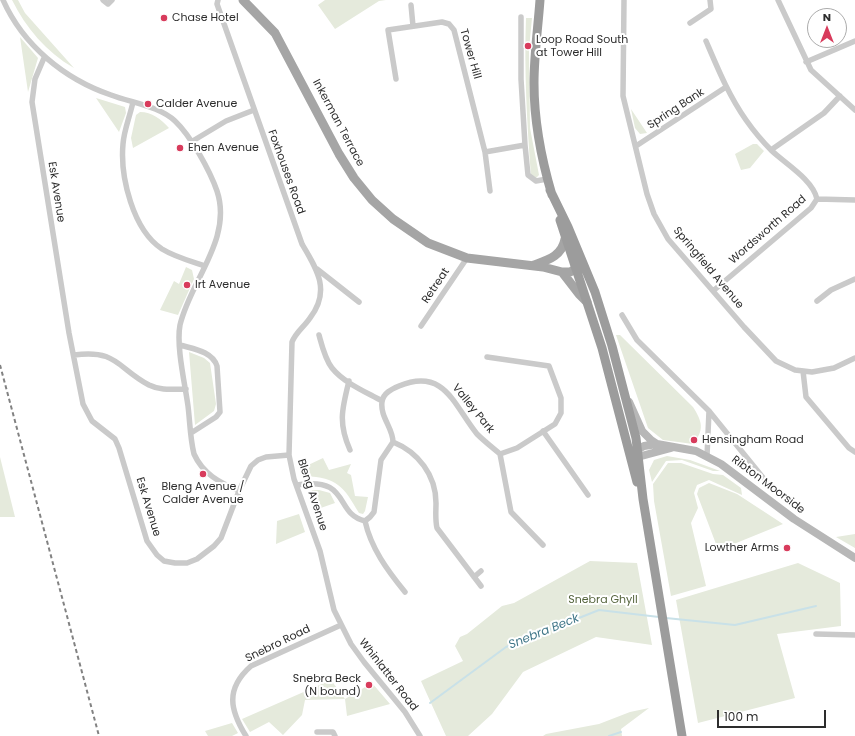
<!DOCTYPE html>
<style>
body{margin:0}
#map{position:relative;width:855px;height:736px;overflow:hidden;background:#fff;font-family:Poppins,sans-serif}
canvas{display:block}
.north{position:absolute;left:807px;top:8px;width:40px;height:40px;box-sizing:border-box;background:#fff;border:1px solid #ababab;border-radius:50%;rotate:0deg;font-size:11px;font-weight:700;line-height:16px;text-align:center;color:#2d2d2d}
.north::after{content:'';display:block;margin:auto;width:14px;height:18px;background:#d83b5c;clip-path:polygon(50% 0,100% 100%,50% 72%,0 100%)}
.scale{position:absolute;left:717px;top:710px;width:109px;height:18px;box-sizing:border-box;border:2px solid #2d2d2d;border-top:0;padding-left:5px;font-size:12px;line-height:14px;white-space:nowrap;color:#2d2d2d;-webkit-text-stroke:3px #fff;paint-order:stroke}
</style>
<div id="map">
<canvas width="855" height="736"></canvas>
<div class="north">N</div>
<div class="scale">100 m</div>
</div>
<script>
const g = document.querySelector('canvas').getContext('2d');
g.lineJoin = 'round';
function fill(path, color) {
  g.fillStyle = color;
  g.fill(path, 'evenodd');
}
function trace(path, color, width, dash) {
  g.strokeStyle = color;
  g.lineWidth = width;
  g.lineCap = dash ? 'butt' : 'round';
  g.setLineDash(dash || []);
  g.stroke(path);
}
function label(font, color, halo, rows, align = 'center') {
  g.font = font + ' Poppins,sans-serif';
  g.lineWidth = 4;
  g.setLineDash([]);
  g.textBaseline = 'middle';
  g.strokeStyle = halo;
  g.fillStyle = color;
  for (const [text, x, y, turn = 0] of rows) {
    g.save();
    g.translate(x, y);
    g.rotate((+turn || 0) * Math.PI / 180);
    g.textAlign = isNaN(turn) ? turn : align;
    if (halo) g.strokeText(text, 0, 0);
    g.fillText(text, 0, 0);
    g.restore();
  }
}
fill(new Path2D(`
 M12,0h6l7,13 49,55c-28,-16 -48,-40 -62,-68z
 M325,0h61l-7,1 -44,28 -17,-24z
 M526,18h6l-3,31 1,79 9,47 -3,3 -5,-2c-4,-53 -7,-106 -5,-158z
 M20,37l18,21 -10,34z
 M96,98l29,9 1,6 -7,19z
 M631,109l16,24 -7,1 -5,-6z
 M140,112c12,0 21,7 29,16l-36,20 -2,-10 5,-23z
 M753,144h4l7,7 -14,17 -9,2 -6,-16z
 M186,267l6,3 2,9 -16,36 -18,-5 14,-29 5,3z
 M616,335h4l73,72c9,14 12,23 0,37l-30,-4 -15,-12z
 M189,352l15,6 6,5 6,41 -2,7 -19,14z
 M667,456l23,4 30,11h-7l-31,-11 -16,1 -14,21 -3,-12 5,-10z
 M0,457l15,60h-15z
 M323,458l6,12 22,-6 -4,9 4,2 4,21 13,1 -3,14 -2,3 -4,-1c-16,-27 -21,-35 -54,-37l-1,-9z
 M668,463h13l32,11 10,1 18,13 1,7 -33,-15 -12,5 -3,8 4,15 -7,15 15,63 -35,10 -17,-95 -1,-17z
 M709,483l28,11 46,30 -59,24 -8,-4 -19,-50 2,-6z
 M312,490h7l11,3 5,10 -20,7 -5,-14z
 M299,514l6,18 -29,12 1,-23z
 M855,534v14l-19,-11z
 M590,561l47,2 15,82 -56,-8 -73,35 -31,42 -24,22h-22l-25,-55 42,-20 -8,-15 5,-9 7,-3 35,-28 12,-3z
 M798,563l42,20 1,43 -64,8 18,64 -97,25 -22,-123z
 M331,680l14,19 27,-16 18,21 -43,12 -2,-17 -40,1 -3,15 -19,20 -14,-13 -19,10 -8,-13z
 M649,708l-28,21 1,7h-79l3,-2 53,-10 31,-12z
 M232,723l6,10 -6,3h-24l-3,-5z`), '#e5eadc');
trace(new Path2D(`
 M666,618l69,7 81,-19
 M430,703l76,-56 93,-37 60,7
 M609,736l12,-4`), '#c9e1e8', 2);
trace(new Path2D(`
 M3,0c20,45 61,79 108,95 21,8 48,11 64,26 16,15 35,50 42,70 16,48 -27,90 -37,134 -4,21 5,59 8,81 2,16 2,32 6,48 9,20 25,28 45,37
 M103,0l5,4 4,-4
 M218,0l-1,4 85,240c15,25 29,47 8,74 -6,9 -14,14 -18,24l-3,113 5,24 26,72 14,59 17,34 13,18 41,50 15,24
 M624,0l-1,96 24,98 7,20 14,25 76,88 32,34 19,9 17,2 22,-4 21,-10
 M778,0l33,70 44,40
 M411,5l2,21
 M690,23l21,-14 -1,-9
 M706,41c12,28 23,55 40,79 7,10 17,22 26,31 14,13 41,29 45,48
 M44,58l-9,21 -3,23 37,231 14,71 9,17 23,18 4,9 28,93 10,14 7,6 11,2h12l10,-4 17,-13 7,-8 18,-47 12,-25 7,-6 8,-3 23,-2
 M806,62l49,-21
 M396,79l-8,-49 54,-8 7,2 5,6 31,122 40,-7 -4,-66v-62
 M133,102c-3,14 -9,28 -10,42 -3,33 10,86 39,105 13,8 28,12 43,17
 M191,142l35,-21 28,-11
 M525,145l3,30 8,6 11,-2
 M636,146l90,-59
 M771,150l53,-37 16,-17
 M485,152l5,39
 M817,199l38,1
 M317,269l42,33
 M713,291l98,-83 6,-9
 M817,301l14,-11 24,-11
 M622,315l15,25 72,71 64,79
 M421,326l46,-68
 M319,335c3,11 6,24 13,33 12,15 34,24 50,33
 M180,345c13,4 32,6 37,21l3,46 -4,5 -25,16
 M74,355c43,-6 43,13 75,30 12,6 24,4 37,4
 M803,371l3,26 43,51 6,4
 M349,381c-7,28 -11,42 1,69
 M543,431l45,64
 M393,442c25,10 43,33 43,61 0,9 -1,16 1,25l44,58
 M500,454l11,58 32,33
 M707,456l2,-45
 M297,485c54,-9 37,29 68,36l5,-4 4,-5 7,-52 12,-18c0,-14 -13,-25 -11,-40 1,-9 10,-13 17,-16 46,-19 55,20 78,48 7,7 16,14 23,20l17,-6 38,-24 6,-11v-15l-12,-32 -62,-9
 M365,521c6,27 22,49 40,71
 M474,577l7,-6
 M816,634l39,1
 M317,732h16l2,4
 M246,736c-16,-26 -21,-47 5,-70l90,-41`), '#cacaca', 5.5);
trace(new Path2D(`
 M629,402l13,29 9,9 6,4 39,7 25,13 73,55 61,39
 M633,452l11,-6 13,-2
 M634,458l37,-10`), '#b7b7b7', 8);
trace(new Path2D(`
 M243,0l32,33 64,121 15,24 18,22 21,19 35,24 39,15 76,9 19,5h8l4,-2 4,-8
 M534,265c14,-5 28,-9 31,-26
 M562,272l17,22 8,8`), '#a5a5a5', 9);
trace(new Path2D(`
 M540,0c-2,28 -6,55 -6,83 0,38 7,75 18,112
 M550,190l18,37 27,65 17,54 24,92 7,61 39,237
 M560,220l42,128 35,134`), '#9c9c9c', 9);
trace(new Path2D(`
 M0,365l99,371`), '#828282', 2, [4, 3]);
for (const [x, y, r, color] of [
 [164,18,4,"#d83b5c"],
 [528,46,4,"#d83b5c"],
 [148,104,4,"#d83b5c"],
 [180,148,4,"#d83b5c"],
 [187,285,4,"#d83b5c"],
 [694,440,4,"#d83b5c"],
 [203,474,4,"#d83b5c"],
 [787,548,4,"#d83b5c"],
 [369,685,4,"#d83b5c"]
]) {
  const dot = new Path2D();
  dot.arc(x, y, r, 0, 2 * Math.PI);
  g.fillStyle = color;
  g.fill(dot);
  trace(dot, '#fff', 1.5);
}
label('11px', '#2d2d2d', '#fff', [
 ["Chase Hotel",172,18],
 ["Loop Road South",536,40],
 ["at Tower Hill",536,53],
 ["Calder Avenue",156,104],
 ["Ehen Avenue",188,148],
 ["Irt Avenue",195,285],
 ["Hensingham Road",702,440],
 ["Bleng Avenue /",203,487,"center"],
 ["Calder Avenue",203,500,"center"],
 ["Lowther Arms",779,548,"right"],
 ["Snebra Beck",361,679,"right"],
 ["(N bound)",361,692,"right"]
], 'left');
label('11px', '#2d2d2d', '#fff', [
 ["Tower Hill",470,54,74],
 ["Spring Bank",676,109,-33],
 ["Inkerman Terrace",338,123,62],
 ["Foxhouses Road",286,172,70],
 ["Esk Avenue",56,192,81],
 ["Wordsworth Road",768,230,-41],
 ["Springfield Avenue",708,268,50],
 ["Retreat",436,286,-56],
 ["Valley Park",473,409,51],
 ["Ribton Moorside",768,485,37],
 ["Bleng Avenue",312,495,72],
 ["Esk Avenue",148,507,73],
 ["Snebro Road",278,644,-26],
 ["Whinlatter Road",388,675,52]
]);
label('11px', '#56653e', '#fff', [
 ["Snebra Ghyll",603,600]
]);
label('italic 12px', '#417789', '#fff', [
 ["Snebra Beck",544,632,-22]
]);
</script>
